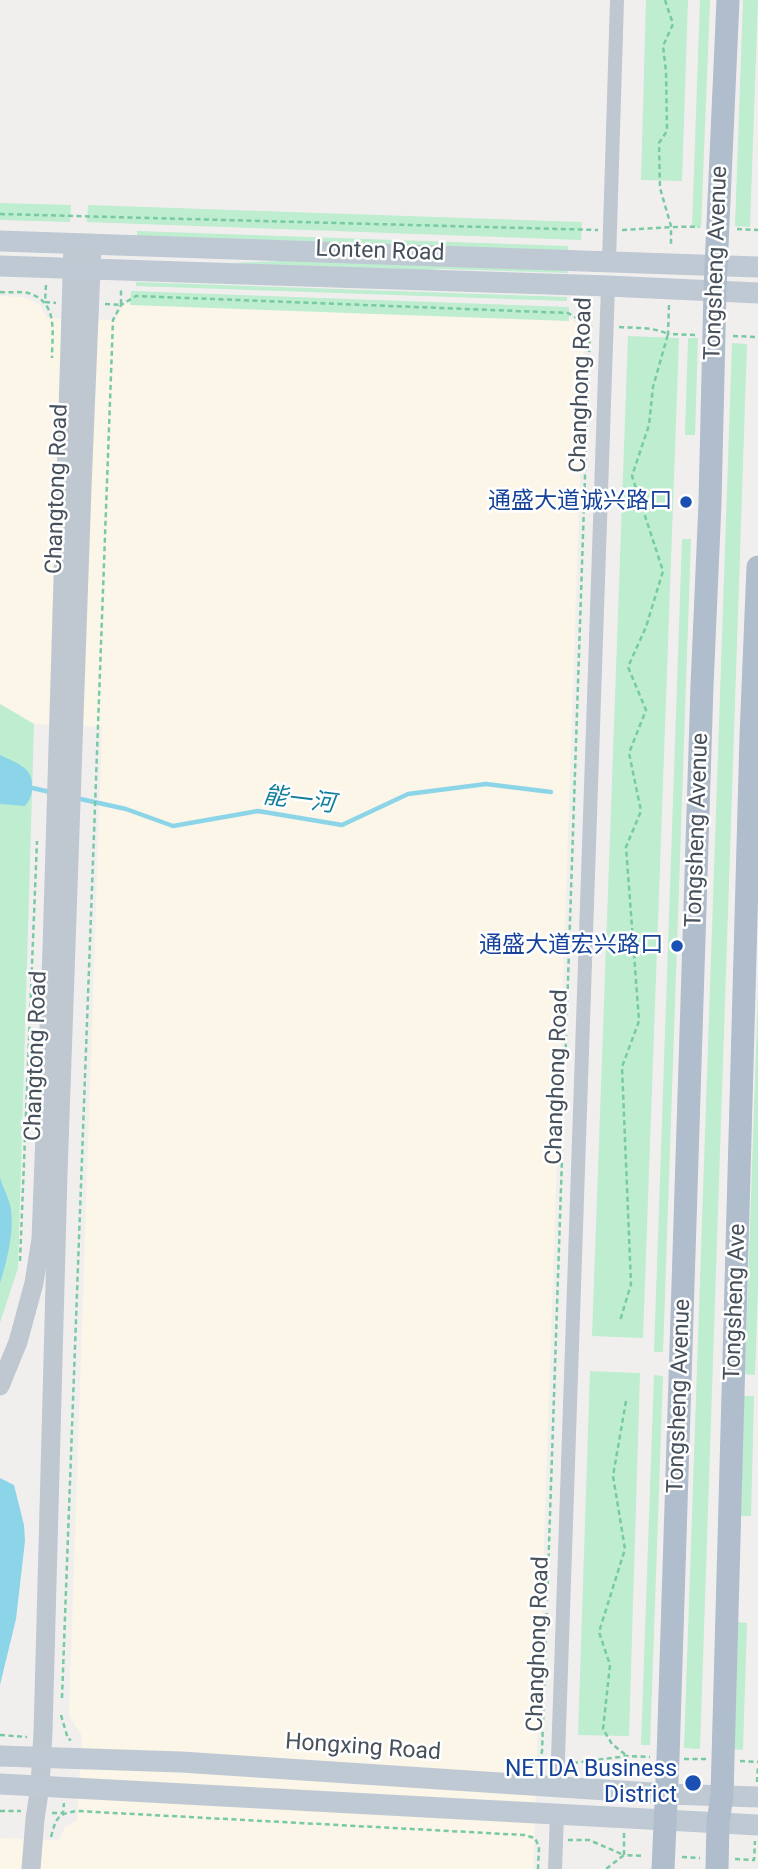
<!DOCTYPE html>
<meta charset="utf-8">
<style>
body{margin:0}
canvas{display:block;background:#f1eeee}
</style>
<canvas width="758" height="1869"></canvas>
<script>
const g = document.querySelector('canvas').getContext('2d');
g.lineJoin = 'round';
function fill(path, color) {
  g.fillStyle = color;
  g.fill(path, 'evenodd');
}
function trace(path, color, width, dash) {
  g.strokeStyle = color;
  g.lineWidth = width;
  g.lineCap = dash ? 'butt' : 'round';
  g.setLineDash(dash || []);
  g.stroke(path);
}
function label(font, color, halo, rows, align = 'center') {
  g.font = font + ' Roboto,"Noto Sans SC",sans-serif';
  g.lineWidth = 5;
  g.setLineDash([]);
  g.textBaseline = 'middle';
  g.strokeStyle = halo;
  g.fillStyle = color;
  for (const [text, x, y, turn = 0] of rows) {
    g.save();
    g.translate(x, y);
    g.rotate((+turn || 0) * Math.PI / 180);
    g.textAlign = isNaN(turn) ? turn : align;
    if (halo) g.strokeText(text, 0, 0);
    g.fillText(text, 0, 0);
    g.restore();
  }
}
fill(new Path2D(`
 M0,296l23,1 16,7 8,14 68,2 7,-14 14,-7 432,18 17,12 -52,1540h-533v-31l59,2 6,-13 12,-7 5,-84 -13,-20 33,-989 -68,-3 -34,-20z`), '#fbf6e8');
fill(new Path2D(`
 M646,0h42l-6,181 -41,-1z
 M700,0h10l-9,228 -9,-1z
 M743,0h15l-8,227 -15,-1z
 M0,203l71,2 -1,17 -70,-2z
 M88,205l494,17 -1,18 -494,-18z
 M137,231l431,15v7l-431,-16z
 M306,260l262,9v4l-126,-4 -61,5 -151,-11z
 M136,282l431,15v4l-431,-15z
 M131,291l438,16v14l-439,-16z
 M628,336l51,2 -36,1000 -51,-2z
 M688,338h10l-3,97h-10z
 M732,343l15,1 -47,1405 -16,-1z
 M682,539h9l-28,813h-9z
 M0,704l34,20 -16,544 -18,55z
 M758,992v294l-3,89 -10,-1z
 M590,1371l50,2 -11,363 -51,-1z
 M654,1375l9,1 -13,369h-9z
 M744,1396h10l-3,120h-10z
 M737,1622l10,1 -4,127 -11,-1z`), '#beedd0');
fill(new Path2D(`
 M0,755c14,7 33,12 32,30 0,10 -1,13 -7,21l-25,-2z
 M0,1178c3,10 10,22 11,32 3,23 -4,51 -11,73z
 M0,1478l14,7 10,40 1,16 -9,78 -16,66z`), '#8cd5e8');
trace(new Path2D(`
 M28,787l22,5
 M76,798l50,11 47,17 85,-15 84,14 66,-31 78,-10 65,8`), '#8cd5e8', 4.5);
trace(new Path2D(`
 M665,0l8,24 -10,22 3,25 1,60 -8,12 1,45 11,38v20
 M0,214l598,16
 M737,229l21,1
 M622,230c26,-1 51,-4 77,-3
 M46,285l-1,17 11,1
 M0,292c9,1 19,-1 28,1 31,9 24,40 24,65
 M105,304l16,1v-16
 M669,305l-1,29 27,1
 M619,327c17,1 34,0 49,7l-15,53 -4,38 -17,51 31,95 -17,56 -18,40 18,43 -17,43 12,58 -15,36 13,174 -17,46 9,217 -11,37
 M733,336l25,1
 M20,1261l17,-420
 M626,1401l-13,75 12,73 -26,83 11,33 -7,64 9,15 15,12
 M62,1698l51,-1378 8,-15 15,-9 432,17 24,14
 M61,1715l7,24 3,1
 M0,1735l27,2
 M684,1759h22
 M740,1761l18,1
 M573,1763l54,-7 23,1
 M521,1766l14,-3 7,-11 48,-1425
 M626,1774l1,-18
 M757,1782l1,-17
 M0,1811h21
 M52,1813h11l1,-10
 M624,1833v22l20,1
 M51,1837c5,-19 6,-23 26,-26l447,24 11,3 4,9 -1,22
 M568,1840h21l35,15 -18,14
 M682,1857l18,1
 M735,1859l19,1 1,-19`), '#77caa1', 2.5, [5, 3.5]);
trace(new Path2D(`
 M609,261l8,-261
 M557,1787l51,-1501
 M555,1869l2,-55`), '#bfc8d0', 14);
trace(new Path2D(`
 M0,1386l18,-44 16,-59 7,-44 11,-291 21,-704
 M31,1869l4,-50 5,-33 3,-54 15,-558 24,-686 10,-244`), '#bfc8d0', 19);
trace(new Path2D(`
 M0,241l758,26
 M0,266l608,20 150,7
 M0,1756l181,6 486,32 91,3
 M0,1784l758,41`), '#bfc9d4', 21);
trace(new Path2D(`
 M663,1869l5,-111 34,-1072 8,-183 5,-213 13,-290
 M717,1869l1,-46 4,-28 29,-1059 7,-169`), '#afbdcc', 23);
for (const [x, y, r, color] of [
 [686,502,7,"#1a4fb4"],
 [677,946,7,"#1a4fb4"],
 [693,1783,9,"#1a4fb4"]
]) {
  const dot = new Path2D();
  dot.arc(x, y, r, 0, 2 * Math.PI);
  g.fillStyle = color;
  g.fill(dot);
  trace(dot, '#fff', 2.5);
}
label('23px', '#47515b', '#fff', [
 ["Lonten Road",380,252,2],
 ["Tongsheng Avenue",717,263,-88],
 ["Changhong Road",582,385,-88],
 ["Changtong Road",58,489,-88],
 ["Tongsheng Avenue",698,830,-88],
 ["Changtong Road",37,1056,-88],
 ["Changhong Road",558,1077,-88],
 ["Tongsheng Ave",736,1302,-88],
 ["Tongsheng Avenue",680,1396,-88],
 ["Changhong Road",539,1644,-88],
 ["Hongxing Road",363,1748,4]
]);
label('23px', '#164399', '#fff', [
 ["通盛大道诚兴路口",672,502],
 ["通盛大道宏兴路口",663,946],
 ["NETDA Business",677,1770],
 ["District",677,1796]
], 'right');
label('italic 24px', '#117e9c', '#fff', [
 ["能一河",299,801,7]
]);
</script>
